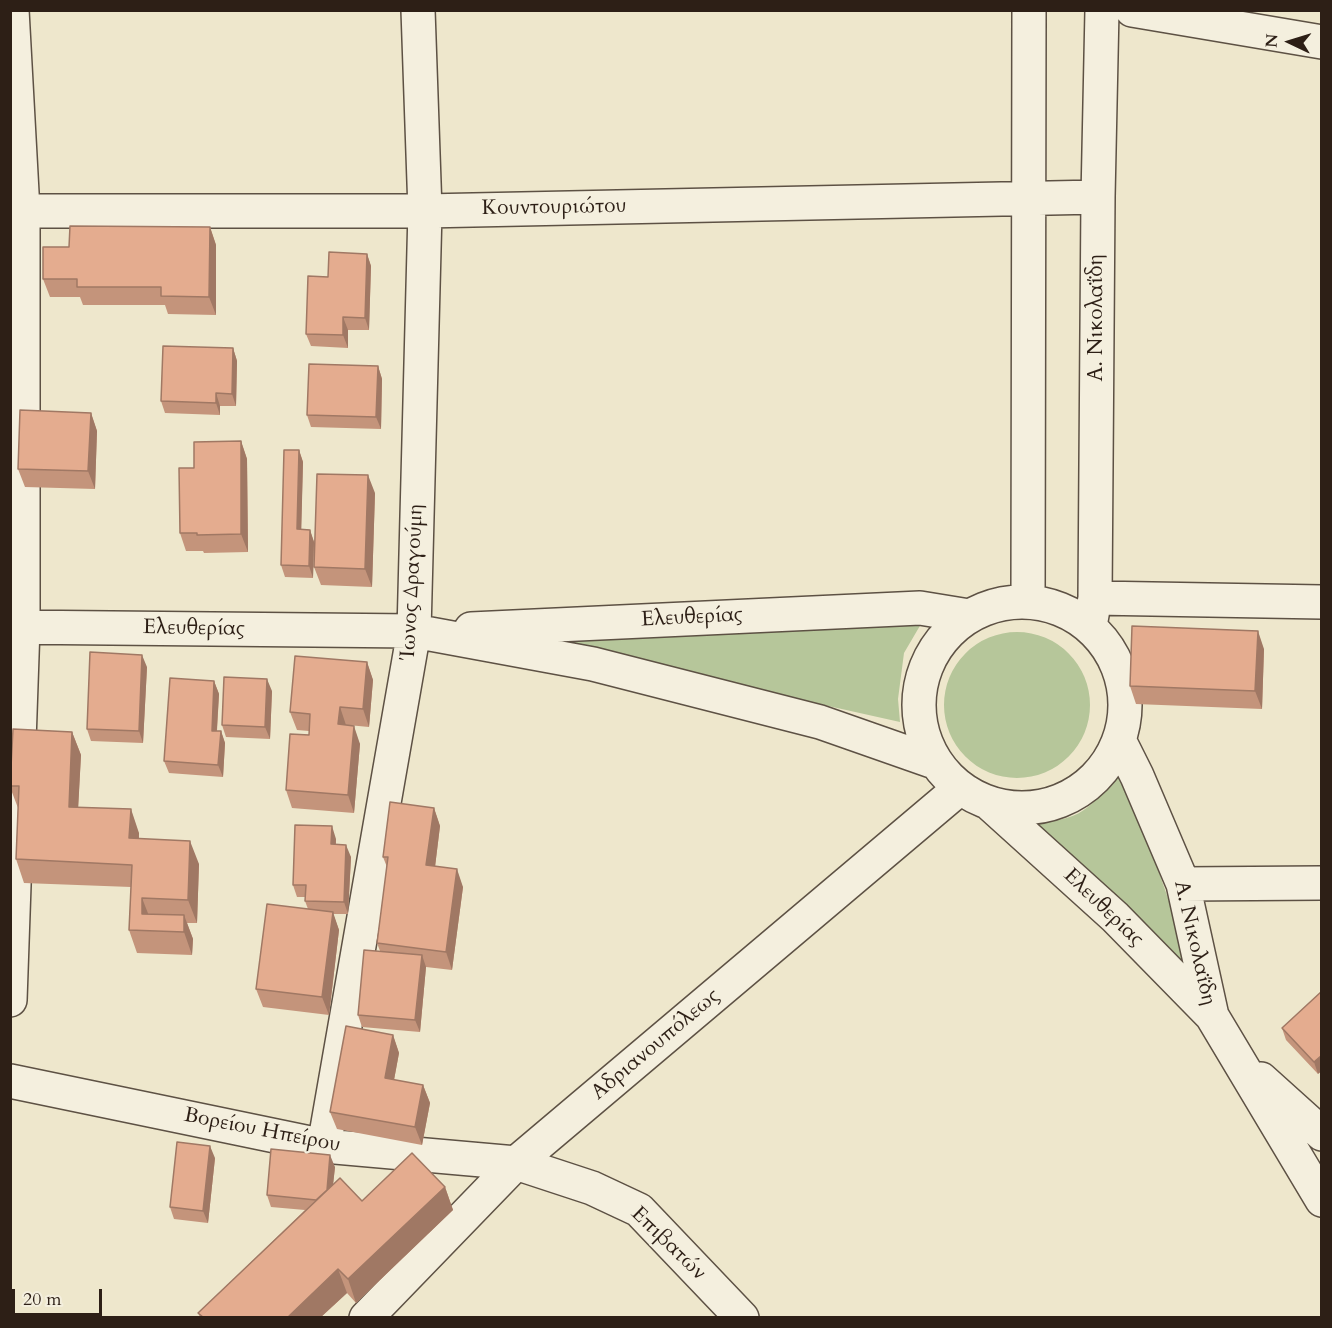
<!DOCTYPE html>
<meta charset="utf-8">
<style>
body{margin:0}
#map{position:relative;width:1332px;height:1328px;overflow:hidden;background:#eee7cc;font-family:Cardo,serif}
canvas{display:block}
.frame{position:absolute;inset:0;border:12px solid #2d1f16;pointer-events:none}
.north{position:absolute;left:1260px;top:12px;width:60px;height:60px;-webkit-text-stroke:4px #f4efde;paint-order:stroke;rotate:274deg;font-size:16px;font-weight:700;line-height:24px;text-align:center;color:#2d1f16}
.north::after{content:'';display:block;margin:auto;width:21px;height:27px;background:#2d1f16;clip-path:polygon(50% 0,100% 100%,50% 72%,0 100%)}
.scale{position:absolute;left:12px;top:1289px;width:90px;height:27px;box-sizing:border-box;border:3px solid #2d1f16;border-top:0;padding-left:8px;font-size:18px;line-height:21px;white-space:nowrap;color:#2d1f16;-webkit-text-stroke:4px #f4efde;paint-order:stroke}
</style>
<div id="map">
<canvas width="1332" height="1328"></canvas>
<div class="frame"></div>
<div class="north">N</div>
<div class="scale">20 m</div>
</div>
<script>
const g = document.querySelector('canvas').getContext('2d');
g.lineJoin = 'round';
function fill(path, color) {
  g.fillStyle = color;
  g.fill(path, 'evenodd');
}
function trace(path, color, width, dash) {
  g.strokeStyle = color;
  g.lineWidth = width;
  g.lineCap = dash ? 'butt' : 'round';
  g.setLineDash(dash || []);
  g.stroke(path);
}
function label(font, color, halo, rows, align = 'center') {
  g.font = font + ' Cardo,serif';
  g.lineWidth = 4.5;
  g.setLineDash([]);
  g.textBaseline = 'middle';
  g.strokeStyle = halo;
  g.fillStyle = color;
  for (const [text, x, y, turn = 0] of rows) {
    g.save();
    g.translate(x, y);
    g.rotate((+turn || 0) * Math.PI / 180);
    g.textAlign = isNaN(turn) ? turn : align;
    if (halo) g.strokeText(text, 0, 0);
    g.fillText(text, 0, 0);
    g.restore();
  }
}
fill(new Path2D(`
 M921,624l-17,29 -6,46 2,23 -354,-79z
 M944 705a73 73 0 1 1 146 0a73 73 0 1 1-146 0Z
 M1122,766l73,210 -165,-155c52,3 64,-16 92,-55z`), '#b6c69a');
const minor = new Path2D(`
 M1132,10l190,32
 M10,211h415l673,-14
 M1095,598l227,4
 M1028,601l1,-591
 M919 705a103 103 0 1 1 206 0a103 103 0 1 1-206 0Z
 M1090,626l5,-28 3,-401 4,-187
 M10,627l404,4 179,33 227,58 117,41
 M471,629l449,-21 49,8
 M1119,740l18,36 46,108 29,132 110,184
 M990,804l125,113 97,99
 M1183,884l139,-1
 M10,1000l13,-373v-416l-11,-201
 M1261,1079l61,55
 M10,1081l314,65 192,17 76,25 47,22 103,108
 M324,1146l90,-515 11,-420 -7,-201
 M366,1318l150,-155 444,-375`);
trace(minor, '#5d5144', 36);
trace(minor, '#f4efde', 33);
fill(new Path2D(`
 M210,227l6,18v70l-48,-1 -3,-9h-82l-3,-8h-30l-7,-18 26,-32z
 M367,254l4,12 -2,64h-21v18l-37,-2 -5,-12 22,-57z
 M233,348l4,13 -1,45h-16v9l-55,-2 -4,-12z
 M378,366l4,13 -1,50 -70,-2 -4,-12z
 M91,413l6,18 -2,58 -70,-2 -7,-18z
 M241,441l6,18 1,93 -44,1 -1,-2h-17l-6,-18 14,-65z
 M299,450l4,12 -2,67 9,1 4,12 -1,36 -28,-1 -4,-12z
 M375,493l-3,94 -51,-2 -7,-18z
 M1264,649l-2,60 -126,-5 -6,-18z
 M367,662l6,18 -4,47 -21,-2 12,19 -6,69 -62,-5 -6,-18 23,-55v-4l-12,-1 -7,-18z
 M147,667l-4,76 -52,-2 -4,-12z
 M214,681l5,13 -2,37h4l4,12 -2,34 -54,-4 -5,-12z
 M272,691l-2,48 -44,-2 -4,-12z
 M13,729l59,3 9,23 -3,52 61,26v6l60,25 -2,59h-10l6,16 -1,16 -55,-2 -8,-23 2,-43 -107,-4 -8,-24 2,-51 -8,-21z
 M434,808l6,18 -5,41 28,20 -11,83 -26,-3 -6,65 -58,-5 -4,-12 22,-64 -3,-8 10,-76 -4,-10z
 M336,839v5l15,13 -3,57h-15l6,16 -10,85 -66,-8 -7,-18 52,-80 -3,-8v-4h-8l-4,-12z
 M1322,991l-4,83 -32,-34 -4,-12z
 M393,1035l6,18 -5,27 29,5 7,18 -8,42 -85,-16 -7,-17z
 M215,1158l-7,65 -34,-4 -4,-12z
 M335,1167l-2,17 29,17 83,-14 8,23 -97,93 -9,-10 -26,24h-121l-2,-4 107,-103 -34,-3 -4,-12z`), '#c4947b');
fill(new Path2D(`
 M210,227l6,18v70l-7,-18z
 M367,254l4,12 -2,64 -4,-12z
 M343,317l5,13v18l-5,-13z
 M233,348l4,13 -1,45 -4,-12z
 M378,366l4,13 -1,50 -5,-12z
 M216,393l4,13v9l-4,-12z
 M91,413l6,18 -2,58 -7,-18z
 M241,441l6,18 1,93 -7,-18z
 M299,450l4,12 -2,79 -4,-12z
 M368,475l7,18 -3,94 -7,-18z
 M310,530l4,12 -1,36 -4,-12z
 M1258,631l6,18 -2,60 -7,-18z
 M142,655l5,12 -4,76 -4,-12z
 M367,662l6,18 -4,47 -6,-18z
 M267,679l5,12 -2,48 -5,-12z
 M214,681l5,13 -3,49 -4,-12z
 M340,707l6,18 -8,-1z
 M354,726l6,18 -6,69 -6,-18z
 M221,731l4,12 -2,34 -5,-12z
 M72,732l9,23 -4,75 -8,-23z
 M434,808l6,18 -7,57 -7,-18z
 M131,809l8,24 -1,29 -9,-24z
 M332,826l4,13 -1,17 -4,-12z
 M190,841l9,23 -2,59 -9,-23z
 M346,845l5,12 -3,57 -4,-12z
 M457,869l6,18 -11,83 -6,-18z
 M142,898l9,23 -9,-7z
 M333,912l6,18 -10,85 -7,-18z
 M184,915l9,24 -1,16 -8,-23z
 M422,955l4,12 -6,65 -5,-12z
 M393,1035l6,18 -8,43 -6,-18z
 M1322,1055v16l-4,3 -4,-12z
 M423,1085l7,18 -8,42 -7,-18z
 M210,1146l5,12 -7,65 -5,-12z
 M330,1155l5,12 -5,46 -4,-12z
 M445,1187l8,23 -97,93 -8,-24z
 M338,1269l9,24 -26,24h-33z`), '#a07864');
const building = new Path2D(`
 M70,226l140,1 -1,70 -48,-1v-9h-84v-8h-34v-32h26z
 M329,252l38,2 -2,64 -22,-1v18l-37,-1 2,-58 20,1z
 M163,346l70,2 -1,46 -16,-1v10l-55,-2z
 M309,364l69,2 -2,51 -69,-2z
 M20,410l71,3 -3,58 -70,-2z
 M241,441v93l-44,1v-2h-17l-1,-65h15v-26z
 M284,450h15l-2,79 13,1 -1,36 -28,-1z
 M317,474l51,1 -3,94 -51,-2z
 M1132,626l126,5 -3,60 -125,-5z
 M90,652l52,3 -3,76 -52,-2z
 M295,656l72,6 -4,47 -23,-2 -2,17 16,2 -6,69 -62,-5 4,-56 19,1 1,-21 -20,-2z
 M224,677l43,2 -2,48 -43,-2z
 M170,678l44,3 -2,50h9l-3,34 -54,-4z
 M13,729l59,3 -3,75 62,2 -2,29 61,3 -2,59 -46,-2v16l42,1v17l-55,-2 3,-65 -116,-6 3,-73h-9z
 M390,802l44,6 -8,57 31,4 -11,83 -69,-9 11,-86h-5z
 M295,825l37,1 -1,18 15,1 -2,57 -39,-1 1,-16h-13z
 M267,904l66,8 -11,85 -66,-8z
 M364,950l58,5 -7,65 -57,-5z
 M1322,991v64l-8,7 -32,-34z
 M346,1026l47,9 -8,43 38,7 -8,42 -85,-15z
 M177,1142l33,4 -7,65 -33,-4z
 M271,1149l59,6 -3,35 -11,10 -49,-5z
 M412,1153l33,34 -97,92 -10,-10 -50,48h-85l-5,-4 142,-135 22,23z`);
fill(building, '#e4ac8f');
trace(building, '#a07864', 1.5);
label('21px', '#2d1f16', '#f4efde', [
 ["Κουντουριώτου",554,208,-1],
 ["Α. Νικολαΐδη",1097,318,-90],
 ["Ίωνος Δραγούμη",413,582,-87],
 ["Ελευθερίας",692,618,-3],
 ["Ελευθερίας",194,629,1],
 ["Ελευθερίας",1103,908,44],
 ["Α. Νικολαΐδη",1194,943,77],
 ["Αδριανουπόλεως",656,1045,-40],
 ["Βορείου Ηπείρου",262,1131,11],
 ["Επιβατών",668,1244,44]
]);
</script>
